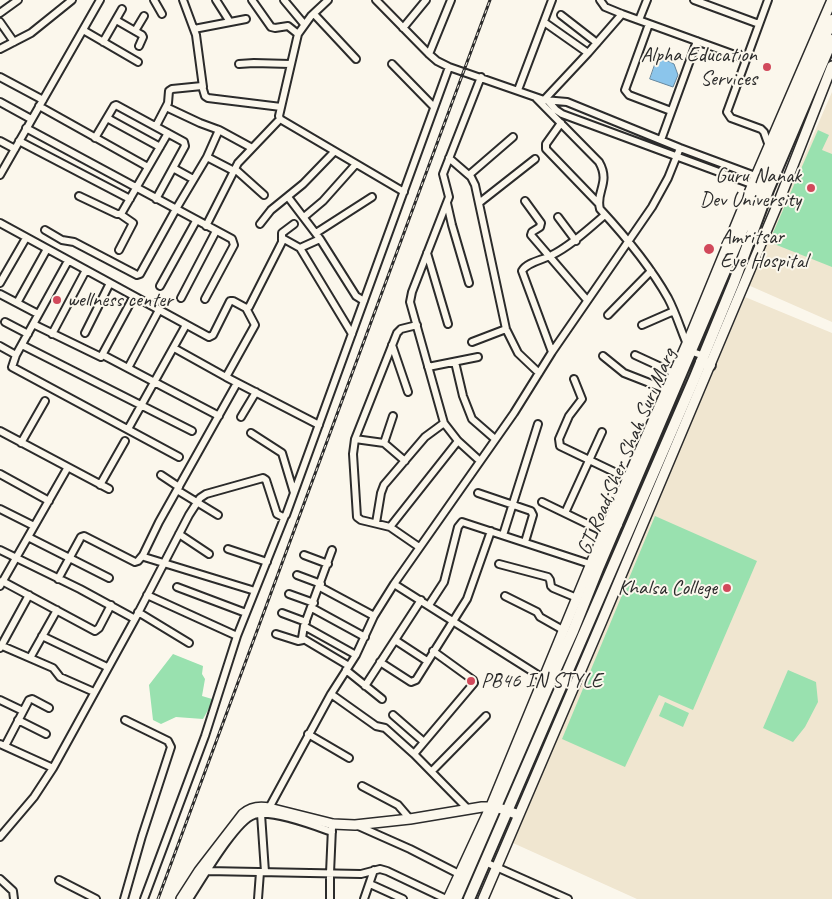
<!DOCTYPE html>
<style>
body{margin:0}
canvas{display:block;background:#fbf7ec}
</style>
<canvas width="832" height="899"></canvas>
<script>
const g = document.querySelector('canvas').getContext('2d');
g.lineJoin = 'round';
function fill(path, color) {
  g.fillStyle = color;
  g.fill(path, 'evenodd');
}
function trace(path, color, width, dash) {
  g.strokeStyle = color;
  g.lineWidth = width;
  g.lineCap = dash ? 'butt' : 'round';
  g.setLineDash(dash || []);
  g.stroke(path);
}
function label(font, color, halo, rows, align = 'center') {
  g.font = font + ' Caveat,sans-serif';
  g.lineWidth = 4;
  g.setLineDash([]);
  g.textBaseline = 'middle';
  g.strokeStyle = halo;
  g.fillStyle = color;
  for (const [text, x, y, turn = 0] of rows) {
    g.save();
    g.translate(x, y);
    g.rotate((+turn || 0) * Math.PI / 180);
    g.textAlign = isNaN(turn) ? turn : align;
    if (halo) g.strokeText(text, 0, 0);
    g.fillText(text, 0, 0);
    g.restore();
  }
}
fill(new Path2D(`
 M832,92v230l-84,-37z
 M745,297l87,36v566h-195l-124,-56z`), '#f0e6d0');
fill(new Path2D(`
 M818,130l11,5 -7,15 10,4v113l-63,-25z
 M655,516l102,45 -64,149 -34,-15 -34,72 -63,-28z
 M173,654l30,12 -1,8 3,5 -3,17 10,3v4l-9,16 -27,-2 -15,7 -8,-4 -4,-35z
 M788,670l28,12 2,20 -13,25 -12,15 -30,-14z
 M665,702l24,11 -6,14 -24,-11z`), '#99e1af');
const water = new Path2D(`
 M658,56l16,8 4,11 -5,12 -23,-8z`);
fill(water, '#8bc5eb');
trace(water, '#65879e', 1);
const minor = new Path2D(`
 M154,0l8,14
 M183,0l13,35 7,52
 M216,0l14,22
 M252,0l19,27 4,1 13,-2 10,8
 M284,0l20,24
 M328,0l-17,16 -13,18 -19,82 1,3 124,73
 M376,0l53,54 8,7 12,6 95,33 23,2 113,46 78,29
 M600,0l5,7 17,7 124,45
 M694,0l65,24
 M768,0l-41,112 4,6 30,11 3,3 5,14
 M0,13l18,-13
 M314,14l42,45
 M561,15l36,28
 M116,20l26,15 1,2 -4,9
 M639,20l8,-20
 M0,22l14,20
 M544,22l44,31
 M649,24l-24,66 4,5 42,16
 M403,28l23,-28
 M194,29l52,-10
 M83,30l55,32
 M135,31l9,-15
 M103,42l19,-33
 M0,49l31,-16 41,-33
 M429,54l22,-54
 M239,64l15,-1 36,1
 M392,64l42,43
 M0,77l43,23
 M518,90l34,-90
 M536,98l63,64c12,21 -4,30 1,47 25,27 50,57 68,89 9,17 14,36 22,53l14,5
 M544,100l44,-47 34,-39
 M548,101l8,9 6,4 192,71
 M0,102l31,17
 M39,106l109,61
 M107,118l53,29
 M561,123l-15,21v5l53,55
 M156,126l12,-23 1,-12 3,-2 30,-3 3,10 3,2 73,9
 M26,128l206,111 2,6 -29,54
 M219,130l33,18
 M95,138l19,-32 2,-1 68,37 1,4 -29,53
 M661,140l36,-99
 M0,141l15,8
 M19,141l111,58
 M207,157l27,14
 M449,158l22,19 4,8 31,144 12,24 21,20
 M173,168l20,11
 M235,169l29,26
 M0,175l100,-175
 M469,175l44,-38
 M79,196l38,18h4l47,-81
 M288,197l32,42 36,57 8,5
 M525,201l16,22 -1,4 -8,5 -1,3 56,65
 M447,203l5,22 17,58
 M479,203l56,-44
 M304,217l19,-16 33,-37
 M558,217l18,24
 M0,223l209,114 4,-2 17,-34h3l13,7 3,-1 33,-65v-9l12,-9
 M260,224l11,-14 32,-26 31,-32
 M206,226l32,-63 42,-44
 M45,230l17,10 12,2 63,33 3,-1 36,-65 31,-52 12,-27 -19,-7 -34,-16
 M316,233l56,-36
 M282,238l18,10 20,-9
 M300,248l52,86
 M119,250l14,-27 -13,-9
 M427,253l21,71
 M68,261l-52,94 -4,12 167,90
 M0,283l26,-45
 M160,286l36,-65
 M0,294l38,20
 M181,298l35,-67
 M17,303l30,-54
 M608,315l43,-44
 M5,322l23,12
 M33,324l68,33 33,-61
 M417,325l-16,4 -4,4 -42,106 -2,15 4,63 4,3 29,7 29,20
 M642,325l32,-14
 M85,333l25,-50
 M52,334l34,-64
 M472,342l34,-13
 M22,345l170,86
 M392,345l16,47
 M0,346l16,9
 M174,348l52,29 93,48
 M552,352l-30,-81c5,-9 21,-11 30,-16 20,-10 36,-26 53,-40
 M103,355l116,61
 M635,355l39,18
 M603,356l21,17 46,18
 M455,362l8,34 9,23 23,20
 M428,367l50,-10
 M128,368l31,-58
 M226,377l29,-52 -9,-17
 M574,379l8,20 -13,17 -10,23 1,7 71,34
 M237,383l-78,139 -16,33 1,2 111,34
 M241,417l15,-25
 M128,429l58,-104
 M0,431l109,58
 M251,433l31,20 12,40
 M355,439l29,4 21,18
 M21,443l24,-42
 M384,443l9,-27
 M480,461l-22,-20 -14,-18 -34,-121 2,-10 37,-95 -6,-23 38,-97
 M0,474l49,27
 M161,475l18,12
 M100,485l25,-44
 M177,490l41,25
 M478,493l53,18 2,4 -8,27
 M542,502l62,30
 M0,509l34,17
 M565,513l37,-81
 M376,523l5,-30 3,-8 41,-48 19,-14
 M390,527l68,-86
 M179,534l30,20
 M503,535l35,-111
 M28,537l81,41
 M228,549l39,13
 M0,550l80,39 55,30
 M332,550l-28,76 -2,12 47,28
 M304,555l24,9
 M499,564l49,13 2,3 1,6 2,2 24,10
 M297,575l24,9
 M58,579l23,-42 3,-1 51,26 3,-1 5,-6
 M2,581l93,50 4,-3 12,-23
 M394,584l152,96
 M0,586l68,-119
 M177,587l69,26
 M320,587l54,29
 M289,594l25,9
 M147,595l90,41
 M505,596l32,16 3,5 23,13
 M429,605l15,-23 14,-55 4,-5 131,43
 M312,608l53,29
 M138,612l51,31
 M282,613l24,9
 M304,626l52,29
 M276,634l22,7 5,-1
 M42,636l65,31
 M395,640l32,21
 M0,645l53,23 7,9 34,15
 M0,648l29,-53
 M30,658l27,-48
 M380,662l31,20 5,-2 51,-81 24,-68
 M346,670l36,29
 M365,686l56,-86
 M331,694l45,32 9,2 29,26 54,55
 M0,700l23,11
 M393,715l31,27
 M18,720l28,14
 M308,734l41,24
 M0,744l53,24
 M5,746l24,-46 3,-1 17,9
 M414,754l60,-71 -1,-3 -40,-29
 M432,771l54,-55
 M362,786l36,19 12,14
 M269,808l62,-114 25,-39 18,-39 20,-32 120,-171 38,-61 100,-145 16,-29 12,-30
 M261,814l4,58
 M356,825l54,24 49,25
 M0,837l34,-40 19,-29 82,-149 54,-104 11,-17 6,-4 57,-16 3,2 11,34 6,3 3,-2 163,-448
 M485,862l83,37
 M207,871l154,3 19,-5 7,2 59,28
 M0,879l13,12 1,8
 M59,880l37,19
 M370,884l33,15
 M124,899l18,-63 29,-89 -3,-6 -43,-21
 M144,899l61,-163 32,-100 48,-120
 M189,899c12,-18 47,-79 65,-84 17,-6 61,11 78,17
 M258,899l2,-27
 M330,899v-26l2,-45
 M364,899l10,-29`);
const secondary = new Path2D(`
 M181,899l18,-28 44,-57c8,-7 16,-8 26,-6l64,16 22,1 55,-6 72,-12h14l23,8
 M448,899l43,-93 113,-274 85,-193 67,-163 76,-176
 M483,899l119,-278 177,-420 53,-135`);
const primary = new Path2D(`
 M456,899l94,-217 23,-51 26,-65 233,-546
 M469,899l226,-522 39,-95 34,-92 64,-150`);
const trunk = new Path2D(`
 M701,362l9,3
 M609,521l8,3`);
trace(minor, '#2b2b2b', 10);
trace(secondary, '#2b2b2b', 12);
trace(primary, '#2b2b2b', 14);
trace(trunk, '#2b2b2b', 14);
trace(minor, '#fbf7ec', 6);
trace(secondary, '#fbf7ec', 9);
trace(primary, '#fbf7ec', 10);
trace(trunk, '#fbf7ec', 10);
const rail = new Path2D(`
 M158,899l332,-899`);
trace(rail, '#2b2b2b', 3);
trace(rail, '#fbf7ec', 1, [4]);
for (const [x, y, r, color] of [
 [767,67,5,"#d1495b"],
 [811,188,5,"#d1495b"],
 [709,249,6,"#d1495b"],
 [57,300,5,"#d1495b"],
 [727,588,5,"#d1495b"],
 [471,681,5,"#d1495b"]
]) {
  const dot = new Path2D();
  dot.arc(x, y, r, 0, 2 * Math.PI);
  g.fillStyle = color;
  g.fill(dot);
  trace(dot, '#fbf7ec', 2);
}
label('21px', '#2b2b2b', '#fbf7ec', [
 ["Alpha Education",757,55],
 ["Services",757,79],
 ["Guru Nanak",801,176],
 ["Dev University",801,200],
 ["Amritsar",720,237,"left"],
 ["Eye Hospital",720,261,"left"],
 ["wellness center",67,300,"left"],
 ["Khalsa College",717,588],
 ["PB46 IN STYLE",481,681,"left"]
], 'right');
label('21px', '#2b2b2b', '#fbf7ec', [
 ["GT Road;Sher Shah Suri Marg",627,452,-67]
]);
</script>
